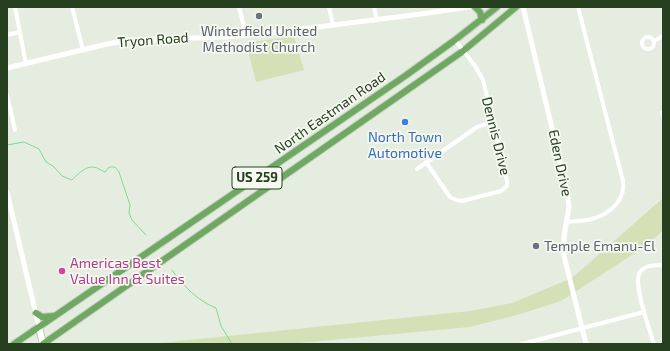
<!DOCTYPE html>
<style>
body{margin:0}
#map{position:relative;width:670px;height:351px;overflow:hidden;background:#e5ede0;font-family:"Exo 2",sans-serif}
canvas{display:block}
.frame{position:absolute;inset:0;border:8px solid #26401f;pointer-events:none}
</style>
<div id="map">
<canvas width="670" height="351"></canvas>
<div class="frame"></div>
</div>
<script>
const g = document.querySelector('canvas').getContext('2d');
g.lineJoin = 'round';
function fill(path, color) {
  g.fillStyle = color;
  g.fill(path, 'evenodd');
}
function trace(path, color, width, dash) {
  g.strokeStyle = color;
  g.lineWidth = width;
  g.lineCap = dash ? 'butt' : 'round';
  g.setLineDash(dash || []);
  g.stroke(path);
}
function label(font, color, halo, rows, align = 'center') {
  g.font = font + ' "Exo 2",sans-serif';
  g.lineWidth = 3.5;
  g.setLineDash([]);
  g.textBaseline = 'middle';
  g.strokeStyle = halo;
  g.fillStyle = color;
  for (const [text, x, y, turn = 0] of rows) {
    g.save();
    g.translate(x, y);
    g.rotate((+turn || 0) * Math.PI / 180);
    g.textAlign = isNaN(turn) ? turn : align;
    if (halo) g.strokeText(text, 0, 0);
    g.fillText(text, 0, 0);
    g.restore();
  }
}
fill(new Path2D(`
 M294,36l10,34 -48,12 -10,-39z
 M663,198v32l-14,14 -88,57 -44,14 -47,12 -181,17h-138l319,-33 42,-8 60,-25z`), '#d4e1b7');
trace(new Path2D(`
 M7,145l17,-3 15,7 7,13 7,4 9,10 10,4c6,-6 15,-16 25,-12 3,1 5,3 8,4l4,-5h6l4,5 11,33 -1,8 3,7 14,15
 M172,270c11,16 26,31 44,38l5,18 11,18`), '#82d993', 1);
const secondary = new Path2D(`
 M39,327l4,17`);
const primary = new Path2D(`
 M475,7l5,5 2,8
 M36,313l6,4 12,-1
 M14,344l391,-268 50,-36 42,-33
 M43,344l420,-293 53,-44`);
trace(secondary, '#bbceb2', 8);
trace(primary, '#c2cac0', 8);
trace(new Path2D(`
 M15,7l11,57
 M72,7l11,43
 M239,7l7,28
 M329,7l4,18
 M374,7l3,13
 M7,35l13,-3
 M642 43a6 6 0 1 1 12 0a6 6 0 1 1-12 0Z
 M654,41l9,-5
 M7,95l8,35
 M662,113l1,3
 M426,162l24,35 6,3 6,1 39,-10 6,-5v-5l-24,-101 -8,-14 -20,-26
 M417,169l60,-42 16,-5
 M566,222c9,-1 18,-1 26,-3 18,-5 34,-19 31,-38l-45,-174
 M522,344l122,-32
 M654,344c-4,-13 -22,-62 -14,-72 5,-7 15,-7 23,-7`), '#fff', 4);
trace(new Path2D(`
 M523,7l44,184 2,15 -5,31v19l22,88
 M7,68l100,-24 23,-4 95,-3 37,-3 159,-20 48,-7
 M7,192l32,135`), '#fff', 5);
trace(secondary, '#fff', 6);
trace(primary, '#6fa860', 6);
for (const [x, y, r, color] of [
 [259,16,4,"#6b7280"],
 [405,122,4,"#3f7fe0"],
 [536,246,4,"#6b7280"],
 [62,271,4,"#d1479c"]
]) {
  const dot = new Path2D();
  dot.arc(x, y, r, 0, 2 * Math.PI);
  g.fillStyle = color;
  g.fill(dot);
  trace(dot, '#f5f9f1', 1.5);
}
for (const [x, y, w] of [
 [257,178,50]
]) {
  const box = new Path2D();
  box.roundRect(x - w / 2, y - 11, w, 22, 3);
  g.fillStyle = '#f5f9f1';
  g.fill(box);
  trace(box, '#26401f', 1);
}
label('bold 13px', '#26401f', null, [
 ["US 259",257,178]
]);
label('14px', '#5b616d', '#f5f9f1', [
 ["Winterfield United",259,31],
 ["Methodist Church",259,47],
 ["Temple Emanu-El",544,246,"left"]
]);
label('14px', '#26401f', '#f5f9f1', [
 ["Tryon Road",153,40,-4],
 ["North Eastman Road",330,113,-35],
 ["Dennis Drive",496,136,76],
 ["Eden Drive",560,163,78]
]);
label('14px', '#366cbe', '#f5f9f1', [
 ["North Town",405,137],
 ["Automotive",405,153]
]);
label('14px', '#b23c85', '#f5f9f1', [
 ["Americas Best",70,263],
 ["Value Inn & Suites",70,279]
], 'left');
</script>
